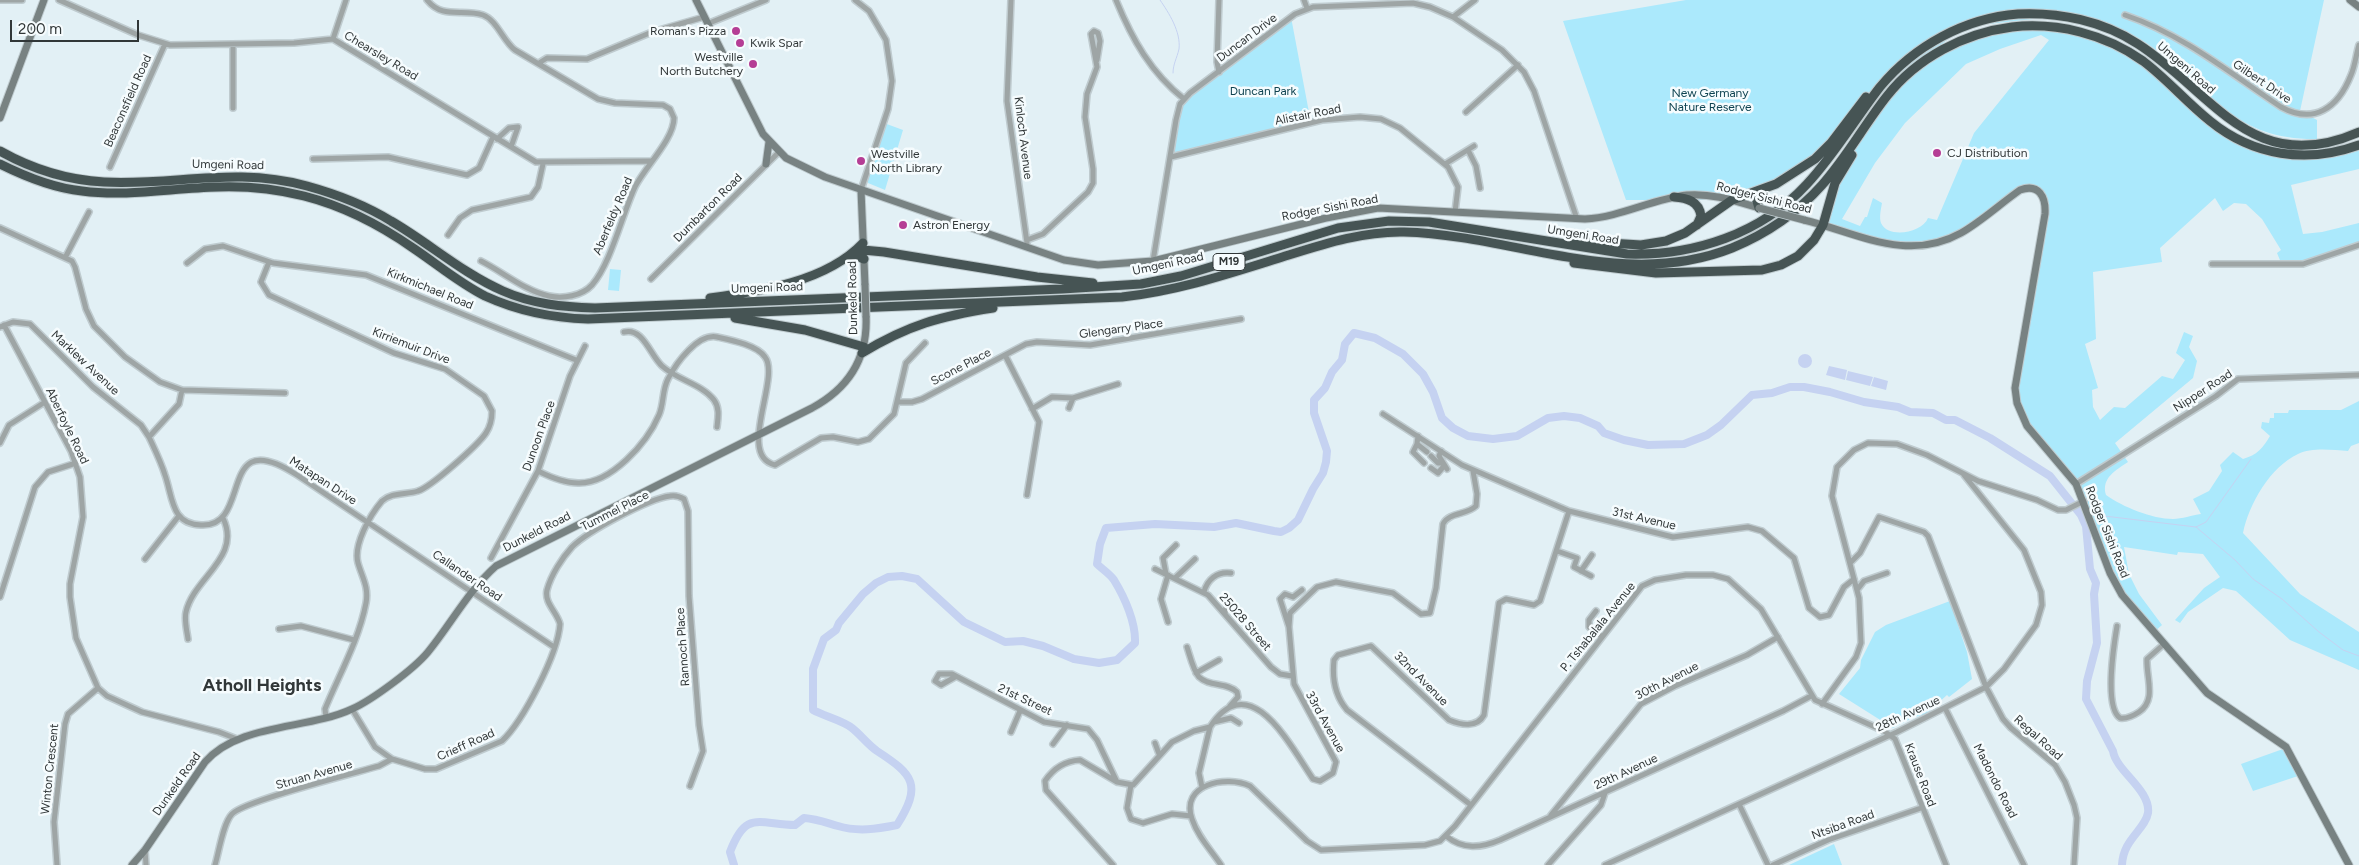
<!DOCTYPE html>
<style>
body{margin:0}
#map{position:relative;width:2359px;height:865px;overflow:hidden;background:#e2f0f5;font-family:Figtree,sans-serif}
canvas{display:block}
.scale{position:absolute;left:10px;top:20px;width:129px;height:22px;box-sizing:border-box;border:2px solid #313738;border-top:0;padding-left:6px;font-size:15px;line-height:18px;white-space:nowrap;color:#313738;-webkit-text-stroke:4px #f6fcfe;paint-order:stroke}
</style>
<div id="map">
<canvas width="2359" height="865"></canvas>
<div class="scale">200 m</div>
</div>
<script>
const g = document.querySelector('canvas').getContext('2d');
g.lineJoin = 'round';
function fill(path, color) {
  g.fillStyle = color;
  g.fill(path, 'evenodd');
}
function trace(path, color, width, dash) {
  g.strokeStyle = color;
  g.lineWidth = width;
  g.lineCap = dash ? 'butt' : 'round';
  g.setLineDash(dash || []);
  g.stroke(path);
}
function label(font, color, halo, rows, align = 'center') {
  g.font = font + ' Figtree,sans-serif';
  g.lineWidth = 5;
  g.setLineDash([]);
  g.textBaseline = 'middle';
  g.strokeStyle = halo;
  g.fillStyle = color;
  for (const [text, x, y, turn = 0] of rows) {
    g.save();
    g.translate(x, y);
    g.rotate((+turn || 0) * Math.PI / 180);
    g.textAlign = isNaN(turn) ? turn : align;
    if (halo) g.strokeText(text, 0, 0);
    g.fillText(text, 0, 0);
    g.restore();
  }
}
fill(new Path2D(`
 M1686,0h638l-24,111 17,9v19c-80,1 -102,-43 -158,-87 -28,-22 -62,-35 -97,-41l-2,5 -98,11 -125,107 -35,34 -70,32h-106l-63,-179z
 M1291,17l20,106 -140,34 6,-45 7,-13z
 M2003,29l70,2 57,22 97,81 71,22 61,-11v24l-68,16 12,49 19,-2 37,-9v22l-38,14 -39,6 -5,-12 4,-3 -19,-31 -16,-15 -12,-1 -11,8 -8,-13 -55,50 2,14 -69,10 3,67 -11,5 13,44 -6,2 1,17 7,13 14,-13 11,1 37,-32 11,3 12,-19 -9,-7 8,-21 9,4 -4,11 8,14 -4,17 -78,65 13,19c-12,8 -27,16 -22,33 17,12 46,24 67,24 9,0 19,-4 28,-5l-8,-15 16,-8 13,-20 -2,-6 13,-13 10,7c14,-4 20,-11 27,-23l-9,-8 1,-6 7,1 1,-5h4v-5h14l1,-3h52l18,-9v42l-8,3 -3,5c-15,-1 -36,-4 -50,3 -28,13 -49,50 -55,79l57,61 59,38v38l-69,-30 -54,-49 -13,-3 -35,24 -8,11 -5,-3 29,-32 16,-11 -17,-23 -25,-2 -1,3 -53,-8 5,27 10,20 23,31 -8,7 -35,-42 -42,-106 -42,-48 -19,-37 29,-195 -15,-17 -74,48 -48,12 -85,-22 20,-55 21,-35 38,-54 44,-33zM2041,35l8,5 -75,93 -37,87 -9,-2c-6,15 -40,21 -47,5 -2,-6 0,-14 1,-20l-9,-5 -6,19h-2l-5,9 -18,-7 33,-56 30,-40 61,-59 34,-15z
 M884,123l19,7 -18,60 -17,-7v-14z
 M610,269l11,1 -2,21 -11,-1z
 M1950,601l17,51 5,27 -23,18 -2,-2 -21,19 -14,4 -19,10 -54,-34 21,-26 1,-8 14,-28 11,-7z
 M2283,749l15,27 -45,15 -12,-27z
 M1834,844l8,21h-53z`), '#abe9fc');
fill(new Path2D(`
 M1798 361a7 7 0 1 1 14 0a7 7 0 1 1-14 0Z
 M1829,366l18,4 -2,10 -19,-5z
 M1848,371l25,6 -3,9 -24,-6z
 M1874,377l14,4 -2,9 -15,-4z`), '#c5d2f1');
trace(new Path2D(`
 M1160,0c9,13 21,32 19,49 -2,9 -6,15 -6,24
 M2081,515l4,1
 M2096,515l100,12 10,-5 45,-63
 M2196,527l39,33 18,19 29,20 37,33 24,18 16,6`), '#c5d2f1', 1);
trace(new Path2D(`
 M734,865l-4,-13c16,-42 28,-28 65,-27l9,-7c13,1 23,5 34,8 20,6 39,3 59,-1 25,-40 17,-50 -20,-74 -10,-7 -16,-16 -25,-23 -8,-7 -28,-12 -39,-18v-41l11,-30 12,-9 3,-7 24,-29 13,-11 12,-6 14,-1 15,3 47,43 41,20 18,-1 20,5 31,13 25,4 18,-3 18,-17c1,-20 -10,-45 -21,-63 -4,-6 -12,-11 -17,-16l3,-20 6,-16 49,-4 59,3 22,-4 38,8 7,1 8,-4 9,-8 15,-31 10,-16 3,-11 1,-11 -13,-38v-13l11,-12 7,-16 10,-12 3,-16 9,-11 21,5 28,16 20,20 10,18 9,26 11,10 15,8 25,3 24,-3 31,-18 16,-2 16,2 18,8 6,7 20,7 24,5 36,-1 23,-9 14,-10 31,-30 20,-2 18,-6h14l26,5 34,10 34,5 12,5 23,1 13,7h9l35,18 60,38 31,39 5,11 4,43 6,14 -2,11 3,49 -10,38 -1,18 27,52c3,20 38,39 35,62 -3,17 -25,26 -26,52`), '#c5d2f1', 8);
const street = new Path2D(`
 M0,0h22
 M59,0l79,35 32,10 124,-2 39,-4 203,123 115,-1
 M427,0c16,20 35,8 56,15 14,5 20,26 32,35l83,49 17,4 48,2 7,4 4,9c0,21 -29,49 -39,69 -13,28 -24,76 -43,98 -10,11 -29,14 -43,11 -24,-5 -46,-24 -68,-35
 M855,0l14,11 17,29 6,41 -4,28 -27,81
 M1011,0l-4,101 20,142
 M1116,0c16,39 35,73 68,99
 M1304,0l3,8
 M2125,15c59,20 106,59 156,92 33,18 57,1 70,-32 4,-9 5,-20 8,-30
 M1453,17l22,-17
 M707,24l59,-24
 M333,39l13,-39
 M233,45v63
 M539,63l8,-5 40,1 65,-27 52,-15
 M1219,72l-2,-10 2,-62
 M1466,112l52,-47
 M497,139l12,-11 9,-1 -7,20
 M1468,150l8,16 4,22
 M1171,157l151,-37 38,-3 21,2 19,9 48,39 10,20 -3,25
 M313,159l75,-2 79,18 12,-7 14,-31
 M1445,164l29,-18
 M110,167l55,-123
 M0,228l72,33 3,6 11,42 8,17 31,31 35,25 22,8 103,3
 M448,235l12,-17 12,-8 59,-13 7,-10 5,-23
 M1027,240l16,-6 45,-42 5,-9v-14l-8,-52 2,-23 10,-27 -6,-33 3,-3 4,2 2,8 -3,19
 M66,256l23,-44
 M1153,261l23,-141 4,-16 10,-11 105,-79 18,-7 100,-4 17,4 23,10 49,33 22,22 10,19 43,128
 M269,262l-8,20 8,13 125,58 51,16 39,27 8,15c0,8 -2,16 -6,22 -8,12 -55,54 -68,58 -12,4 -26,1 -36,10 -12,14 -29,44 -24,62 4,14 11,24 8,40 -7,37 -27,72 -41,106l1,8
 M187,263l18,-14 18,-3 50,17 93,12 210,85
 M2212,264h91l56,-19
 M651,279l128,-127
 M4,325l67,126 9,26 3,40 -13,67v13l6,41 22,50 9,8 35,16 77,20 18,7
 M0,327l13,-5 17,2 63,63 48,38 8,12
 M624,332c19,-5 26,23 38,34 15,14 40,18 52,34 6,8 4,18 3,27
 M1005,355l21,-11 11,-2 53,3 151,-26
 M182,390l-3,14 -30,33c6,13 12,25 16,38 8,23 6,49 36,50 53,3 14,-103 96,-50l257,172
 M898,402h14l10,-3 83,-44 34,67 -12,73
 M1069,408l4,-10
 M1032,409l20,-12 21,1 45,-14
 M1383,414l79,51 107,46 104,26 75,-10 14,4 32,27 15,50 11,9 9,-2 15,-28 10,-8
 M1418,436l-1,8 -4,8 11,11
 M0,443l9,-18 36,-23
 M1417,444l10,8
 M1441,451l-2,5 8,13
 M1431,456l7,7h5
 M1431,468l7,5 6,-7
 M538,471c12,6 26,12 40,12 33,1 69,-40 81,-68 5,-11 3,-25 9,-36 8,-16 30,-46 49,-42 14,3 40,8 48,20 16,21 -29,99 10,108l46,-27 12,-1 25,5 11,-3 25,-25 12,-51 19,-20
 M2076,484l140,-88 22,-17 121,-4
 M1557,551l20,7 -3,9 17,9
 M491,558l47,-87 32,-95 15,-30
 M145,559l33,-42
 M1850,563l10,-10 19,-36 45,15 4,4 58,151 17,32 8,9 44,37 10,17 9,23 3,13 -3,47
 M1155,569l53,26 63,72 9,7 12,2
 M1581,571l11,-16
 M1166,574l-3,-16 13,-13
 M1175,578l20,-19
 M1857,590l7,-9 23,-8
 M1204,592c3,-12 13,-21 27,-19
 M0,597l35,-110 13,-15 28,-9
 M1596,611l-7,9v7l13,10
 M1225,614l2,-16
 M1168,622l-7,-23 7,-24
 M2117,626c-3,18 -13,81 3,92 7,1 13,-2 19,-6 18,-12 7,-34 8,-53l17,-15
 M1289,627l-9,-28 5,-5 8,3 9,-7
 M279,629l22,-3 53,14
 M188,639c-1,-8 -4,-19 -2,-27 8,-35 56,-54 37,-94
 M1187,647c3,9 6,23 12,30 10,10 28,5 38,15l1,5 -8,9
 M1196,673l23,-13
 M955,677l-14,8 -6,-4 4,-7h13l92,48 44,7 9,11 20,42
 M1822,704l34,-47 5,-14 -2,-45 -27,-102 5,-29 17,-17 14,-7 29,1 30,11 51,26 59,19 21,10h8l18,-9
 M1945,708l79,157
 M1214,722l17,-4 8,5
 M1011,732l9,-21
 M1155,743l4,11
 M1053,744l14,-19
 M392,759l33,10h11l66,-28c21,-20 56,-87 58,-117 -3,-12 -16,-21 -13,-34 4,-15 15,-32 25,-43 16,-16 76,-48 98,-51 5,-1 9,0 14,3l4,12 1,85 10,129 4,26 -13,35
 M1131,785l-4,23 4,11 12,4 29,-9 19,2
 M1202,787l-3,-14 11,-46
 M1739,804l29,61
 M1471,805l-124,-95c-12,-14 -15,-32 -13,-50l4,-5 33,-9 78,74c12,5 28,8 35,-5l15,-112 7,-4 28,6 6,-4 29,-90
 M1551,815l90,-111 34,-18 72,-31 31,-18
 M1446,836c17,14 35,12 54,4l283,-129 28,-15
 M145,850l1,15
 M57,865l-3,-43 11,-98 3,-10 30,-26
 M215,865c4,-13 8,-42 17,-51 11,-13 123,-41 147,-48l13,-7 -17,-12 -23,-38
 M1113,865l-67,-75 -1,-9c8,-12 19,-20 35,-21l37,22 16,3 39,-43 22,-11 16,-4c40,-62 81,20 103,52l7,2 13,-8 3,-11 -42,-78 -5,-57 1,-14 27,-26 19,-5 57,11 28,21 9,-1 6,-25 7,-64c6,-12 24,-9 33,-18l1,-12 -4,-23
 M1221,865c-10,-15 -23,-28 -29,-46 -12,-35 34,-44 58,-33l57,55 14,9 104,-5 15,-4 15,-15 187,-240 13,-6 31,-5h27l15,4 33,30 54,91 69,31 11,8 51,126
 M1548,865l53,-60 4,-12
 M1605,865l292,-133 89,-45 18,-18 32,-44 6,-20 -1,-13 -17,-42 -60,-75
 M1773,865l55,-25 93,-32`);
const secondary = new Path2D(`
 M696,0l67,134 23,24 39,19 239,83 34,5 55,-4 173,-43 52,-10 207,11c36,-2 67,-20 102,-24 25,-2 48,6 72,13
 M2350,0l9,7
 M0,118l44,-118
 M766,164l3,-22
 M861,190l4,95
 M1804,220c54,13 103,43 157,13 21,-12 39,-29 59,-43 19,-7 26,7 25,24l-30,174 2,15 10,23 49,58 34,89 12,22 85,98 79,54 63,118
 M132,865l13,-15 60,-88c34,-39 102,-32 147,-53 20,-9 62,-40 76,-57 23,-28 40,-61 68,-86l316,-158c37,-20 56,-50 54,-92`);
const highway = new Path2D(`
 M0,151c32,18 67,29 104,31 71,4 130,-16 203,4 29,8 58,19 84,35 38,22 71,52 112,70 29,13 60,16 92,17l467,-19 79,-5 40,-8 157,-48 51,-7 40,1 198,32c67,2 134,-20 180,-70 28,-30 48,-65 73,-97 34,-41 85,-69 138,-73 42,-2 85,7 120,30 75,48 114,135 221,88
 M0,164c26,13 53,24 82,27 46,6 90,-3 136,-4 29,-1 58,2 86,9 39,10 76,29 109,52 24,16 46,35 72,48 33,15 67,22 103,23l534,-22c54,-6 103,-22 154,-38 42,-13 84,-28 128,-27 110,3 220,59 328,16 34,-14 65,-35 90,-63 25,-28 42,-60 65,-89 30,-38 77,-63 125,-69 45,-5 93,7 131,34 24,18 43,41 67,60 43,35 97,43 149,24
 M1674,197c13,1 25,4 27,19l-4,9
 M1759,208l-3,-10 5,-7
 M1576,241l65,4 25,-4 19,-8 47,-33 44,-16 39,-25 16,-16 35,-46
 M863,250l21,2 153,25 56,6
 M847,257l10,-1 7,3
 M1574,263l82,10 106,-3 19,-5 17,-9 16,-16 9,-15 12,-42 17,-28
 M710,298c51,-7 116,-16 153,-55
 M735,318l70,12 59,17
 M862,353c46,-28 79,-37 131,-45`);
trace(street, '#bfcbcf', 8);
trace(secondary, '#bfcbcf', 9);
trace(highway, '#bfcbcf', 11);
trace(street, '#9ea5a5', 5);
trace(secondary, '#788282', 7);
trace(highway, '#465454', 9);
const secondaryBridge = new Path2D(`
 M1759,208l45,12
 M865,285l1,31`);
trace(secondaryBridge, '#bfcbcf', 9, []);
trace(secondaryBridge, '#788282', 7);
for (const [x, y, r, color] of [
 [736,31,5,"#b53e95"],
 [740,43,5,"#b53e95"],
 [753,64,5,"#b53e95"],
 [1937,153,5,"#b53e95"],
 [861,161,5,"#b53e95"],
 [903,225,5,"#b53e95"]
]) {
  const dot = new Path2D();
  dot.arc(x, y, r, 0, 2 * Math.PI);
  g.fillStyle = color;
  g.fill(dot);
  trace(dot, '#f6fcfe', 2);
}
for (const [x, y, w] of [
 [1229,262,32]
]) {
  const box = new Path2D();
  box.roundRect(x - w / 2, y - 8.5, w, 17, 4);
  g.fillStyle = '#f6fcfe';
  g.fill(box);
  trace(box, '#313738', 1);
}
label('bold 11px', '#313738', null, [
 ["M19",1229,262]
]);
label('12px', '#313738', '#f6fcfe', [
 ["Roman's Pizza",726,31,"right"],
 ["Kwik Spar",750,43],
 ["Westville",743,57,"right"],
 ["North Butchery",743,71,"right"],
 ["CJ Distribution",1947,153],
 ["Westville",871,154],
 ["North Library",871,168],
 ["Astron Energy",913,225]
], 'left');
label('12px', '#313738', '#f6fcfe', [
 ["Duncan Drive",1247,38,-37],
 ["Chearsley Road",381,56,31],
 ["Umgeni Road",2186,68,41],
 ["Gilbert Drive",2262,82,34],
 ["Beaconsfield Road",128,101,-66],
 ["Alistair Road",1308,115,-11],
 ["Kinloch Avenue",1023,138,83],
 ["Umgeni Road",228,165,1],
 ["Rodger Sishi Road",1764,198,14],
 ["Dumbarton Road",708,208,-45],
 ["Rodger Sishi Road",1330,208,-11],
 ["Aberfeldy Road",613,216,-67],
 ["Umgeni Road",1583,235,9],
 ["Umgeni Road",1168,264,-12],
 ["Umgeni Road",767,288,-2],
 ["Kirkmichael Road",430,289,22],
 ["Dunkeld Road",853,298,-91],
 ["Glengarry Place",1121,329,-8],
 ["Kirriemuir Drive",411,346,21],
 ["Marklew Avenue",85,363,43],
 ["Scone Place",961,367,-28],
 ["Nipper Road",2203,391,-33],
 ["Aberfoyle Road",67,426,64],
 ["Dunoon Place",539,436,-70],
 ["Matapan Drive",323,481,33],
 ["Tummel Place",615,511,-27],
 ["31st Avenue",1644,519,13],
 ["Dunkeld Road",537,532,-27],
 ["Rodger Sishi Road",2107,532,68],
 ["Callander Road",467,576,34],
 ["25028 Street",1245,622,49],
 ["P. Tshabalala Avenue",1598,627,-51],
 ["Rannoch Place",683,647,-94],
 ["32nd Avenue",1421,679,45],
 ["30th Avenue",1667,681,-27],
 ["21st Street",1025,700,25],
 ["28th Avenue",1908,714,-25],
 ["33rd Avenue",1325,722,61],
 ["Regal Road",2038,738,42],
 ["Crieff Road",466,745,-24],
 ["Winton Crescent",50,769,-84],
 ["29th Avenue",1626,772,-25],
 ["Struan Avenue",314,775,-16],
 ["Krause Road",1920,775,69],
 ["Madondo Road",1995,781,63],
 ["Dunkeld Road",177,784,-55],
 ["Ntsiba Road",1843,825,-20]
]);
label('12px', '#0f4351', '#f6fcfe', [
 ["Duncan Park",1263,91],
 ["New Germany",1710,93],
 ["Nature Reserve",1710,107]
]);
label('bold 18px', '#313738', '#f6fcfe', [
 ["Atholl Heights",262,686]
]);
</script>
